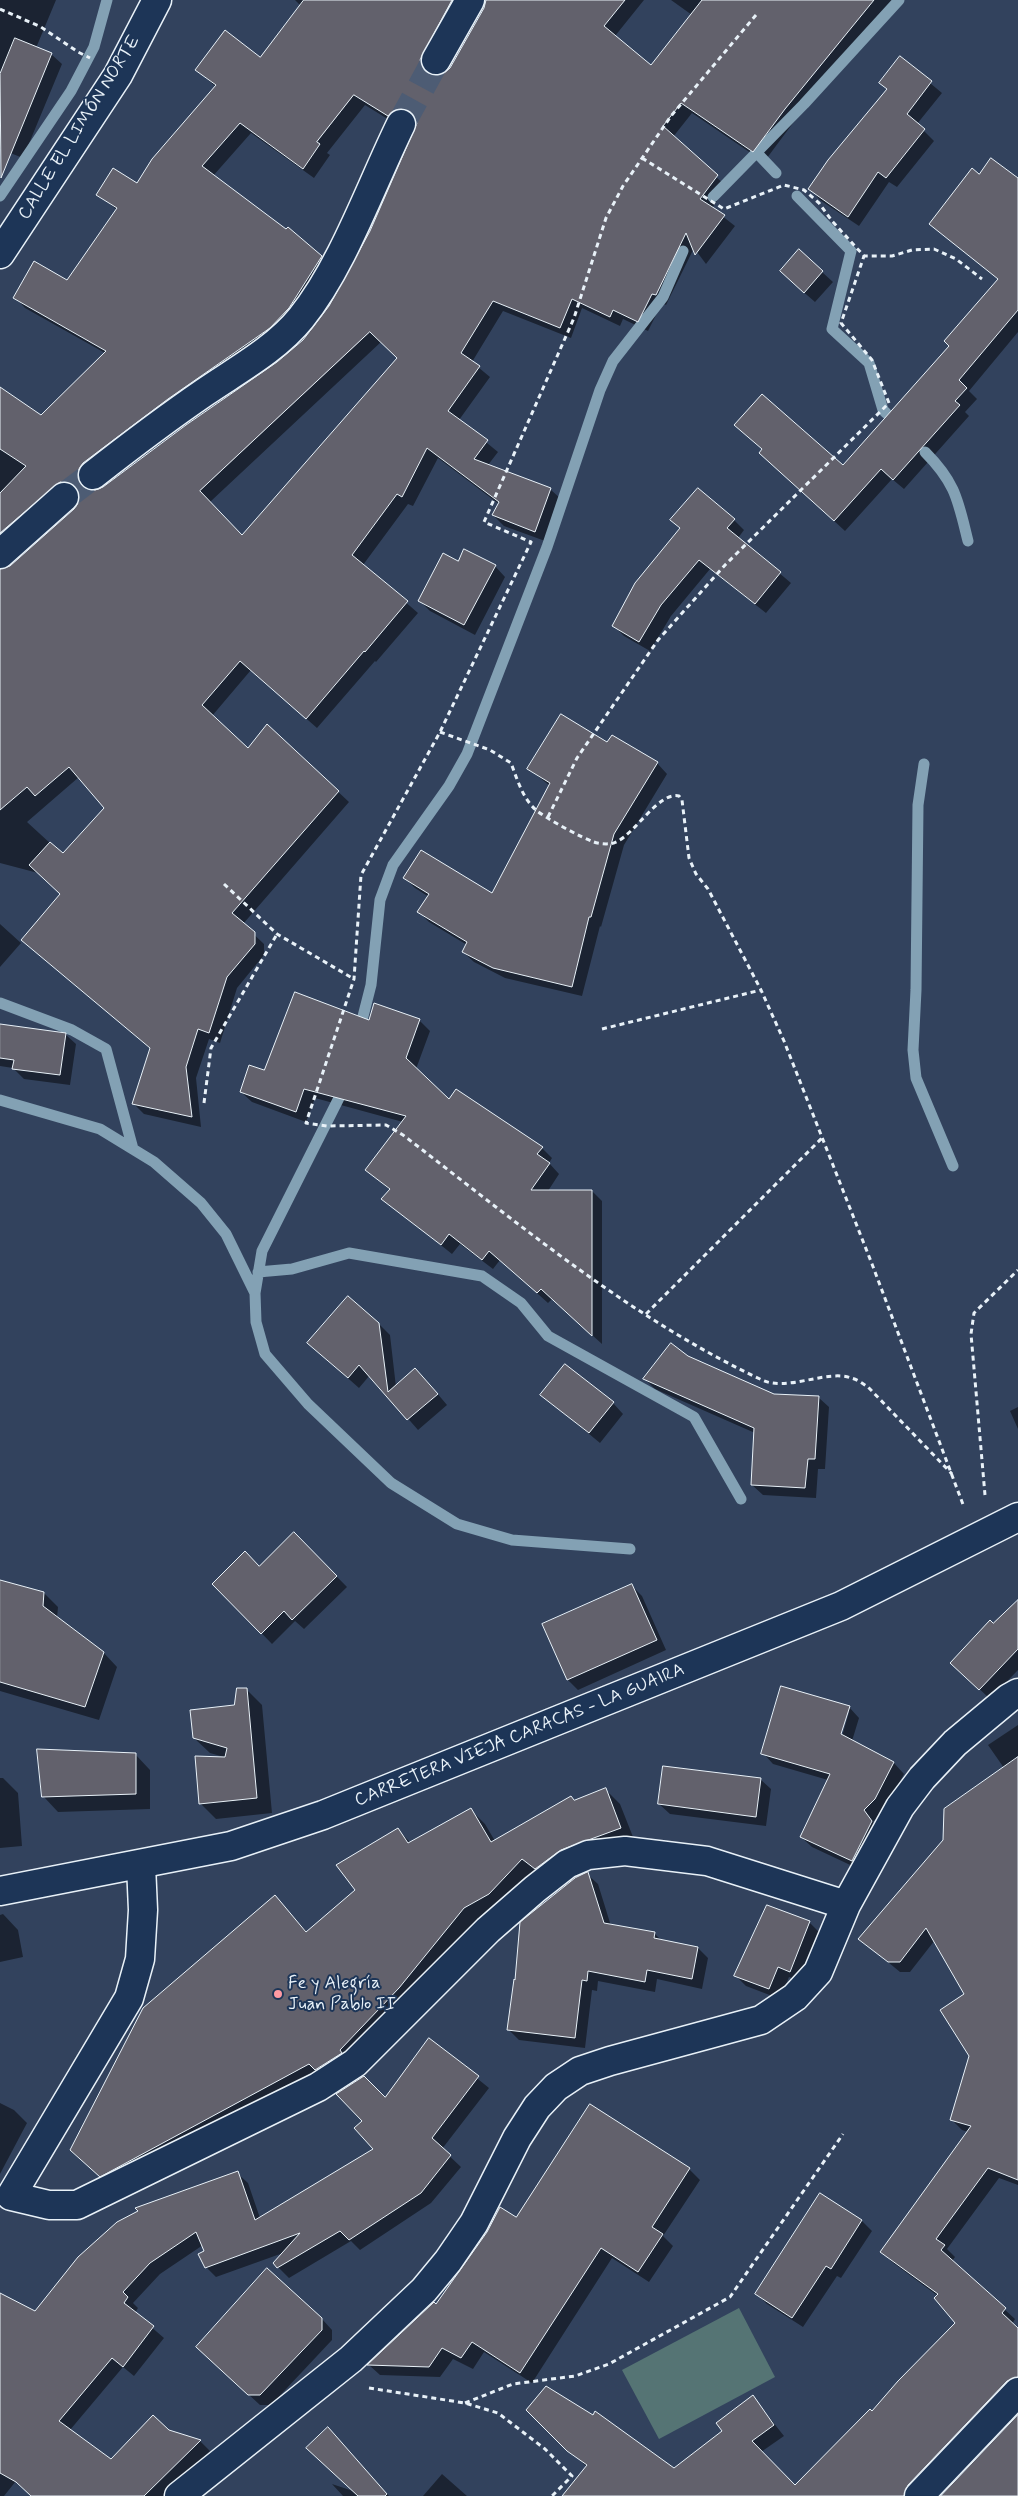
<!DOCTYPE html>
<meta charset="utf-8">
<style>
body{margin:0}
canvas{display:block;background:#32425d}
</style>
<canvas width="1018" height="2496"></canvas>
<script>
const g = document.querySelector('canvas').getContext('2d');
g.lineJoin = 'round';
function fill(path, color) {
  g.fillStyle = color;
  g.fill(path, 'evenodd');
}
function trace(path, color, width, dash) {
  g.strokeStyle = color;
  g.lineWidth = width;
  g.lineCap = dash ? 'butt' : 'round';
  g.setLineDash(dash || []);
  g.stroke(path);
}
function label(font, color, halo, rows, align = 'center') {
  g.font = font + ' Mynerve,sans-serif';
  g.lineWidth = 4;
  g.setLineDash([]);
  g.textBaseline = 'middle';
  g.strokeStyle = halo;
  g.fillStyle = color;
  for (const [text, x, y, turn = 0] of rows) {
    g.save();
    g.translate(x, y);
    g.rotate((+turn || 0) * Math.PI / 180);
    g.textAlign = isNaN(turn) ? turn : align;
    if (halo) g.strokeText(text, 0, 0);
    g.fillText(text, 0, 0);
    g.restore();
  }
}
fill(new Path2D(`
 M739,2308l36,69 -116,62 -37,-69z`), '#557474');
fill(new Path2D(`
 M0,0h56l-20,48 15,6 11,10 -39,94 -23,-9z
 M295,0h174l-39,71 2,5 5,1 7,-2 6,-6 35,-61 2,-8h157l-29,36 36,31 41,-52 -21,-15h222l-97,119 -32,43 -72,-49 -19,24 54,50 -15,21 23,18 -29,38 -12,-16 -28,57 -4,-2 -14,28 -25,-12 -3,7 -38,-18 -11,30 -68,-27 -31,51 18,15 -31,43 39,32 -10,13 62,24 11,10 -16,42 -41,-15 -11,-11 6,-11 -61,-46 -25,48 -5,-2 -45,61 55,48 -42,49 -1,-1 -58,67 -66,-58 -39,46 36,33 20,-23 81,76 -106,122 21,20v11l-27,33 -17,55 -11,-4 -13,39 5,49 -57,-13 -11,-11 18,-54 -128,-109 38,-46 -23,-21 -38,-10v-293l11,-3 64,-58 5,-6v-11h-8l-72,61v-161l41,25 64,-64 -80,-45 -10,-11 53,-15 49,-72 -19,-16 39,-9 79,-98 -19,-17 63,-12 41,-52zM365,105l34,21 11,-8 7,2 -1,11 -58,127 -27,48 -17,23 -36,34 -175,125 -8,4 -6,-1v-12l224,-180 19,-32 -11,-10 -108,-81 38,-43 63,45 16,-23 -3,-2zM381,342l17,16 -156,178 -32,-34zM79,777l27,31 -43,47 -36,-33z
 M900,58l42,35 -25,31 17,17 -37,46 -8,-5 -30,44 -39,-26 -10,-11 78,-99 -7,-7z
 M979,176l39,4v152l-49,59 8,8 -12,13 4,4 -65,73 -12,-10 -47,52 -74,-68 -8,-13 81,17 106,-121 49,-66 -68,-56z
 M822,272l11,10 -18,20 -23,-20z
 M672,520h62l10,10 -6,8 53,45 -25,30 -56,-44 -39,47 -21,35 -26,-15 -10,-10 67,-97z
 M459,563l36,3 10,11 -30,58 -45,-24 -10,-10z
 M608,744l49,19 10,11 -43,71 -23,82 -1,-1 -18,70 -77,-18 -31,-16 -11,-10 4,-7 -38,-23 -10,-10 10,-15 -14,-9 -10,-10 88,17 57,-109 -21,-17z
 M0,924l21,19 -21,24z
 M419,1020l11,11 -14,38 33,32 93,47 10,10 -3,5 10,11 -11,17h44l10,10v143l-50,-45 -4,4 -48,-43 -7,9 -33,-25 -8,10 -69,-55 7,-9 -23,-20 36,-48 -88,-24 -9,24 -54,-20 -11,-10 24,-20 105,-50z
 M0,1025l65,9 11,10 -6,41 -46,-6 -11,-11 -13,-2z
 M379,1324l11,11 6,52 30,-7 21,25 -29,25 -48,-55 -11,13 -51,-45z
 M687,1357l87,38 44,2 11,10 -4,62h-7l-2,29 -53,-3 -11,-10 3,-52 -100,-44 -10,-10z
 M542,1395l71,8 10,11 -23,29z
 M1018,1407v22l-8,-18z
 M294,1533l53,54 -43,42 -9,-8 -23,23 -58,-60 46,-17z
 M0,1581l44,12 14,14 -1,11 46,34 14,15 -18,53 -99,-29z
 M632,1586l10,10 24,54 -88,40 -10,-10 -24,-55z
 M1018,1602v68l-28,29 -38,-36z
 M246,1689l16,16 10,108 -56,6 -16,-16 24,-46 -14,-4 -16,-15 41,-32z
 M849,1707l10,11 -7,23 42,22 10,11 -11,20 -8,7 4,5 -16,16 9,10 -19,39 -51,-24 -11,-10 27,-57 -55,-16 -10,-11zM846,1712h3l-8,28 -3,-1z
 M1018,1725v460l-19,-7 -52,71 8,8 -3,4 63,58 -3,5 6,5v62l-100,105h-354l23,-29 -59,-57 146,60 50,-39 29,-34 31,39 -23,16 34,35 77,-74 85,-90 -19,-27 -46,-34 -10,-10 86,-120 -6,-2 -11,-11 19,-63 -4,-62 -31,-54 -25,32h-10l-40,-33 144,-171 -16,-23z
 M135,1754l15,16v39l-92,3 -15,-16z
 M0,1778h3l15,15 4,53 -22,2z
 M760,1779l11,10 -5,37 -96,-12 -11,-10z
 M605,1789l15,15 15,38 -59,22 -223,201 -238,125 -44,-40 204,-253 33,36 49,-43 41,-60 13,13 59,-34 15,15 10,17 80,-40z
 M587,1874l11,10 13,42 43,7 8,8 36,7 10,10 -6,31 -45,-10 -2,13 -57,-11 -1,10 -5,-1 -7,58 -66,-8 -10,-10z
 M3,1914l15,16 5,27 -23,5v-47z
 M809,1922l11,11 -20,48 -11,-4 -9,22 -34,-13 -11,-11z
 M430,2040l59,48 -47,61 19,18 -30,36 -71,47 -9,-9 -62,37 -15,-15 9,-10 -67,24 -10,-10 -3,-22 -43,29 -27,29 5,5 -3,5 29,25 -30,38 -11,-9 -53,63 41,31 58,-30 31,10 10,10 -36,35 5,10h-147l-16,-15 -12,15h-4v-202l35,19 202,-140 11,10 12,35 114,-69 11,-51z
 M0,2103l14,7 13,13 -27,51z
 M689,2169l11,11 -37,56 10,10 -24,36 -37,-24 -80,125 -48,-31 -11,17 -20,-10 -13,18 -60,-2 -11,-10 67,-60 80,-86z
 M820,2195l42,26 10,10 -31,47 -4,-2 -34,51 -36,-23 -11,-11z
 M322,2319l10,11v10l-61,65h-11l-52,-48z
 M338,2440l51,56h-46l-11,-12 21,7z
 M442,2474l25,22h-44z`), '#0007');
trace(new Path2D(`
 M757,153l19,20
 M0,196l71,-105 23,-44 13,-47
 M797,196l54,55 -19,78 37,34 14,47 3,3
 M713,197l91,-93 95,-104
 M925,452c31,31 33,49 43,89
 M924,764l-6,41 -2,185 -3,60 3,28 37,88
 M0,1003l72,27 34,19 27,100
 M359,1032l12,-47 9,-85 13,-35 56,-79 18,-32 80,-207 53,-157 13,-29 50,-64 20,-46
 M345,1086l-83,165 -7,42 1,29 9,32 43,50 83,79 66,41 55,16 118,9
 M0,1100l100,29 54,33 47,41 25,31 29,59
 M258,1272l34,-3 57,-16 133,23 39,27 27,33 146,81 47,82`), '#83a1b4', 11);
const building = new Path2D(`
 M304,0h148l-32,60 3,8 5,5 8,3 7,-2 7,-6 34,-60 2,-8h139l-21,26 47,39 51,-65h172l-89,109 -32,43 -72,-49 -18,23 55,49 -18,24 25,16 -30,40 -9,-22 -30,62 -4,-1 -14,28 -25,-12 -3,7 -38,-18 -12,29 -67,-27 -32,52 19,13 -32,45 40,29 -14,19 77,29 -16,44 -43,-17 7,-13 -72,-54 -25,49 -5,-3 -45,61 56,46 -43,51 -1,-1 -58,68 -66,-58 -38,44 46,43 19,-24 72,67 -107,122 23,19v12l-28,33 -18,56 -11,-4 -12,38 6,50 -60,-13 18,-56 -129,-108 39,-46 -31,-29 21,-23 13,11 41,-45 -35,-41 -34,29 -8,-9 -27,23v-241l10,-3 64,-57 5,-7v-8l-3,-7 -7,-5h-9l-60,51v-40l26,-27 -26,-17v-62l41,28 65,-64 -93,-53 21,-37 33,19 50,-72 -21,-13 17,-27 24,15 15,-24 64,-74 -21,-15 30,-40 35,27zM354,95l34,21 11,-7 8,1 7,6 3,7 -47,108 -41,75 -26,34 -26,22 -91,63 -83,62 -8,3 -8,-1 -7,-5 -2,-7 1,-8 4,-6 85,-64 102,-71 19,-20 33,-52 -34,-29 -2,2 -84,-63 38,-43 63,46 17,-25 -3,-2zM370,332l27,26 -155,177 -42,-44z
 M15,38l37,15 -51,125 -1,-104z
 M900,56l32,25 -25,33 18,15 -39,49 -8,-6 -30,45 -40,-28 20,-29 59,-71 -8,-6z
 M991,158l27,20v132l-59,70 8,8 -12,13 5,4 -67,75 -12,-11 -47,52 -75,-68 3,-4 -28,-24 28,-31 81,71 106,-119 -5,-5 54,-62 -69,-55 43,-56 7,6z
 M799,249l24,22 -19,22 -24,-22z
 M698,488l37,31 -8,9 54,44 -26,32 -56,-44 -38,45 -22,37 -27,-16 23,-43 45,-55 -10,-8z
 M464,549l32,16 -32,60 -46,-24 25,-48 15,8z
 M561,714l46,28 5,-7 46,27 -44,72 -23,83h-2l-17,70 -79,-19 -31,-16 5,-10 -50,-30 12,-18 -26,-16 18,-28 71,43 58,-110 -23,-14z
 M295,992l74,28 5,-17 46,16 -14,39 43,41 7,-10 87,58 -6,7 13,9 -19,27h61v146l-51,-47 -4,4 -48,-42 -7,9 -33,-26 -8,11 -60,-46 9,-10 -25,-19 41,-54 -102,-27 -8,23 -56,-20 9,-27 15,5z
 M0,1024l66,9 -6,42 -48,-6 2,-9 -14,-2z
 M348,1296l31,27 9,69 27,-24 23,26 -31,26 -48,-55 -11,13 -41,-35z
 M671,1343l17,13 86,38 45,2 -4,63h-7l-3,29 -54,-3 3,-57 -111,-49z
 M565,1364l49,38 -25,31 -49,-38z
 M294,1532l43,44 -45,44 -8,-9 -23,23 -49,-50 33,-33 14,15z
 M0,1580l44,12 -1,14 61,46 -19,55 -85,-25z
 M632,1584l25,56 -90,40 -25,-56z
 M1018,1600v49l-39,41 -29,-27 40,-43 3,3z
 M781,1686l69,20 -9,28 53,28 -19,37 -11,11 8,11 -20,40 -52,-24 30,-63 -69,-20z
 M237,1688h10l10,110 -58,6 -4,-48 30,1 2,-9 -34,-10 -3,-28 44,-5z
 M37,1749l99,4v41l-94,3z
 M1018,1757v423l-30,-12 -52,71 9,6 -4,5 65,58 -4,5 16,15v49l-11,4 -99,104 -4,11h-342l25,-31 -20,-14 -41,-41 20,-24 47,29 2,-4 79,57 48,-37 -6,-8 37,-28 21,30 -22,16 43,44 75,-76 2,2 26,-30 57,-58 -21,-25 4,-4 -58,-42 91,-126 -21,-6 19,-64 -29,-46 24,-16 -38,-66 -26,34h-12l-30,-23 85,-99 1,-31z
 M663,1766l98,12 -5,39 -98,-13z
 M606,1788l15,40 -60,22 -26,19 -13,-10 -33,35 -25,14 -65,80 -59,62 2,3 -27,17 -6,-6 -209,113 -30,-27 73,-142 132,-113 31,37 49,-42 -19,-25 62,-37 10,15 63,-35 20,34 80,-46 3,4z
 M588,1872l16,51 51,9 -1,6 44,9 -6,32 -45,-9 -2,12 -57,-11 -1,10 -5,-1 -7,58 -68,-8 7,-51 1,1 5,-58 55,-44z
 M767,1905l43,16 -20,51 -12,-5 -9,22 -35,-13z
 M429,2038l50,38 -47,62 19,17 -30,38 -72,47 -9,-9 -63,37 -4,-5 27,-30 -95,35 -7,-14 6,-3 -8,-19 -46,31 -27,29 5,5 -4,6 30,23 -31,41 -11,-9 -53,63 52,38 42,-44 16,15 32,10 -57,56h-113l-15,-14 -16,-9v-180l35,18 43,-54 39,-35 21,-11 -3,-3 103,-37 17,49 118,-71 -19,-21 8,-7 -26,-27 28,-18 21,21z
 M590,2104l100,64 -38,59 11,7 -25,38 -37,-24 -81,125 -48,-31 -11,16 -19,-10 -13,19 -62,-2 67,-63 2,2 51,-72 13,-25 16,10z
 M820,2193l42,27 -31,49 -5,-3 -34,52 -37,-24z
 M267,2268l55,50v12l-62,65h-12l-52,-48z
 M1018,2415v81h-77z
 M328,2427l59,67 -2,2h-27l-52,-48z`);
fill(building, '#62616c');
trace(building, '#e8f1f8', 1);
trace(new Path2D(`
 M401,124l35,-64
 M64,497l29,-22`), '#4d5c74', 28, [28, 14]);
const minor = new Path2D(`
 M436,60l34,-60
 M0,254l118,-179 39,-75
 M93,475c37,-29 74,-57 112,-83 32,-22 71,-43 96,-74 42,-52 70,-133 100,-194
 M0,554l64,-57
 M141,1865l2,45 -3,49 -11,39 -118,198 38,9h28l241,-118 37,-24 133,-133 47,-41 32,-25 21,-9 37,-4 82,10 139,44
 M0,1891l231,-45 92,-31 518,-209 177,-89
 M179,2496l172,-137 73,-69 24,-29 26,-38 43,-85 20,-31 19,-20 24,-16 30,-10 151,-41 34,-23 23,-25 28,-67 54,-98 22,-29 33,-35 54,-45 9,-5
 M919,2496l99,-104`);
trace(minor, '#e8f1f8', 31);
trace(new Path2D(`
 M0,9l41,18 37,25 12,6
 M756,15l-85,101 -48,70 -17,32 -32,100 -90,204 47,20 -91,190 -79,143 -7,104 -48,144 21,3 59,-1 17,10c115,88 227,183 359,245 25,12 66,-11 89,-2 6,1 12,6 17,9l84,87
 M642,158l82,51 60,-24 20,5 15,13 13,18 32,35h28l20,-6 22,-1 22,10 26,20
 M440,732l50,18 21,13c6,16 12,36 25,47 9,8 46,28 58,32 5,2 17,3 22,0 19,-8 43,-51 63,-46l3,4 7,58 7,16 12,15 53,101 23,51 88,223 92,243
 M548,817l29,-59 81,-118 68,-76 163,-161 -17,-43 -31,-37 23,-67
 M224,884l53,50 77,45
 M602,1029l159,-39
 M204,1103l7,-55 66,-114
 M646,1314l176,-176
 M985,1495l-14,-161 3,-21 44,-43
 M369,2388l96,15 33,10 47,36 27,27 -20,20
 M465,2403l48,-19 62,-8 34,-12 121,-67 113,-163`), '#e8f1f8', 3, [5, 4]);
trace(minor, '#1d3557', 28);
for (const [x, y, r, color] of [
 [278,1994,5,"#ff9aa2"]
]) {
  const dot = new Path2D();
  dot.arc(x, y, r, 0, 2 * Math.PI);
  g.fillStyle = color;
  g.fill(dot);
  trace(dot, '#1d3557', 2);
}
label('18px', '#e8f1f8', '#1d3557', [
 ["CALLE EL LIMÓN NORTE",80,128,-58],
 ["CARRETERA VIEJA CARACAS - LA GUAIRA",520,1736,-22]
]);
label('18px', '#e8f1f8', '#1d3557', [
 ["Fe y Alegría",288,1984],
 ["Juan Pablo II",288,2005]
], 'left');
</script>
